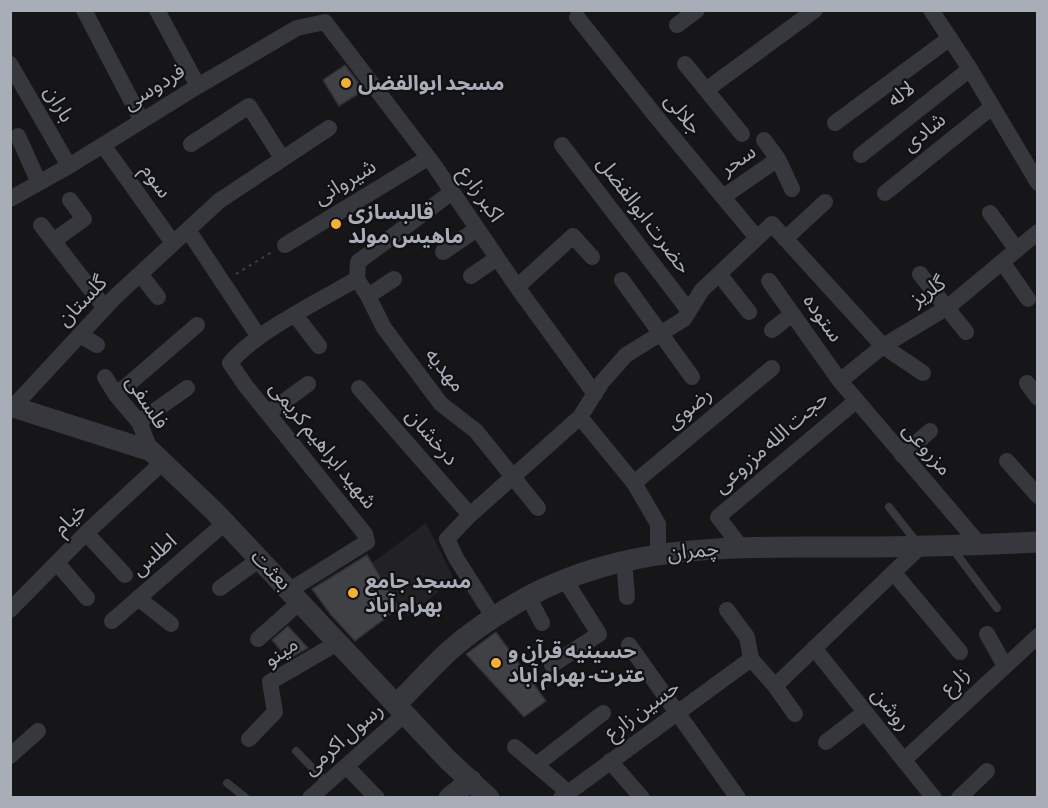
<!DOCTYPE html>
<meta charset="utf-8">
<style>
body{margin:0}
#map{position:relative;width:1048px;height:808px;overflow:hidden;background:#161618;font-family:"Asap Condensed",sans-serif}
canvas{display:block}
.frame{position:absolute;inset:0;border:12px solid #a8adb8;pointer-events:none}
</style>
<div id="map">
<canvas width="1048" height="808"></canvas>
<div class="frame"></div>
</div>
<script>
const g = document.querySelector('canvas').getContext('2d');
g.lineJoin = 'round';
function fill(path, color) {
  g.fillStyle = color;
  g.fill(path, 'evenodd');
}
function trace(path, color, width, dash) {
  g.strokeStyle = color;
  g.lineWidth = width;
  g.lineCap = dash ? 'butt' : 'round';
  g.setLineDash(dash || []);
  g.stroke(path);
}
function label(font, color, halo, rows, align = 'center') {
  g.font = font + ' "Asap Condensed","Noto Sans Arabic",sans-serif';
  g.lineWidth = 4.5;
  g.setLineDash([]);
  g.textBaseline = 'middle';
  g.strokeStyle = halo;
  g.fillStyle = color;
  for (const [text, x, y, turn = 0] of rows) {
    g.save();
    g.translate(x, y);
    g.rotate((+turn || 0) * Math.PI / 180);
    g.textAlign = isNaN(turn) ? turn : align;
    if (halo) g.strokeText(text, 0, 0);
    g.fillText(text, 0, 0);
    g.restore();
  }
}
fill(new Path2D(`
 M426,523l28,56 -46,37 -36,-53z`), '#222225');
const building = new Path2D(`
 M345,65l19,25 -25,16 -16,-26z
 M367,555l32,53 -44,33 -24,-26 -19,-26z
 M288,626l20,22 -20,11 -16,-19z
 M496,632l50,69 -22,16 -58,-63z`);
fill(building, '#404145');
trace(building, '#303034', 1.5);
trace(new Path2D(`
 M236,274l36,-22`), '#3d3f44', 2, [3, 4.5]);
trace(new Path2D(`
 M889,507l29,37
 M952,548l45,60
 M296,751l31,32
 M227,783l19,15`), '#37383d', 8);
trace(new Path2D(`
 M84,10l58,111
 M157,10l41,76
 M931,10l39,59 68,114
 M577,17l81,102 99,119
 M677,25l20,-15
 M10,64l59,102
 M685,64l57,70
 M706,90l109,-80
 M835,123l115,-85
 M18,136l21,47
 M764,140l14,19 14,30
 M191,144l58,-38 33,52
 M103,145l70,98
 M562,145l127,166
 M861,155l109,-86
 M885,193l107,-86
 M723,197l55,-38
 M10,199l59,-33 129,-80 99,-58 28,-6 109,143 83,122 78,107
 M990,213l27,37
 M41,225l64,83
 M188,230l71,107
 M785,239l40,-37
 M53,241l31,-22 -14,-19
 M285,245l143,-87
 M443,252l34,-23
 M1003,263l25,36
 M140,274l18,23
 M719,274l30,38
 M920,274l46,58
 M471,276l26,-18
 M357,279l11,17 16,32 57,76 35,27 62,77
 M357,279l1,-17 94,-70
 M622,280l70,97
 M769,281l71,100 140,164
 M517,287l56,-51 19,21
 M368,296l26,-17
 M295,315l24,31
 M772,330l20,-16
 M80,335l17,10
 M105,377l11,18 23,27 12,29
 M840,381l43,-35 65,-39 90,-75
 M1027,383l11,15
 M359,388l111,127
 M116,395l81,-70
 M13,407l102,-110 104,-96 110,-73
 M268,413l40,-29
 M580,417l54,66 24,41v30
 M139,422l48,-34
 M902,455l28,-24
 M1007,461l31,35
 M634,483l138,-115
 M86,533l39,42
 M741,547l-23,-30 138,-116
 M624,560l3,37
 M57,563l30,35
 M894,573l66,79
 M220,588l40,-29
 M290,590l77,-48 -2,-8 -120,-149 -15,-22c27,-32 89,-62 127,-84
 M528,596l14,27
 M138,598l33,26
 M10,610l76,-77 77,-71
 M727,610l20,27 4,22 24,27 20,28
 M494,618l-38,-60 -9,-19 23,-24 110,-98 22,-35 24,-27 58,-36 18,-29 70,-66 111,122 40,27
 M112,621l114,-99
 M987,634l18,32
 M258,639l43,-38
 M629,645l109,153
 M814,648l120,150
 M552,665l47,-31 -34,-54
 M775,686l145,-139
 M249,739l26,-27 -5,-30 69,-40
 M826,742l39,-30
 M515,747l53,45
 M10,756l28,-25
 M904,760l134,-124
 M610,761l32,37
 M536,765l67,-52
 M346,766l31,32
 M310,798l95,-84
 M561,798l190,-139
 M959,798l28,-27`), '#37383d', 16);
trace(new Path2D(`
 M10,406l141,45 63,60 234,249 41,38
 M396,705c17,-17 33,-35 51,-52 22,-20 55,-42 82,-57 102,-54 211,-49 323,-49 62,0 124,-2 186,-5
 M449,798l22,-18`), '#37383d', 21);
for (const [x, y, r, color] of [
 [346,83,6,"#f2b134"],
 [336,224,6,"#f2b134"],
 [353,593,6,"#f2b134"],
 [496,663,6,"#f2b134"]
]) {
  const dot = new Path2D();
  dot.arc(x, y, r, 0, 2 * Math.PI);
  g.fillStyle = color;
  g.fill(dot);
  trace(dot, '#111113', 2);
}
label('bold 21px', '#a8adb8', '#111113', [
 ["مسجد ابوالفضل",358,83],
 ["قالبسازی",348,212],
 ["ماهیس مولد",348,236],
 ["مسجد جامع",365,581],
 ["بهرام آباد",365,605],
 ["حسینیه قرآن و",508,651],
 ["عترت- بهرام آباد",508,675]
], 'left');
label('21px', '#a8adb8', '#111113', [
 ["فردوسی",154,87,-32],
 ["لاله",901,94,-38],
 ["باران",59,104,60],
 ["جلالی",683,114,51],
 ["شادی",924,132,-39],
 ["سحر",738,160,-34],
 ["سوم",156,181,54],
 ["شیروانی",345,182,-31],
 ["اکبر زارع",481,194,56],
 ["حضرت ابوالفضل",644,215,53],
 ["گلریز",928,291,-34],
 ["گلستان",82,301,-46],
 ["ستوده",823,318,55],
 ["مهدیه",445,370,51],
 ["فلسفی",147,402,57],
 ["رضوی",689,408,-40],
 ["درخشان",432,437,49],
 ["حجت الله مزروعی",771,442,-41],
 ["شهید ابراهیم کریمی",323,445,51],
 ["مزروعی",927,449,49],
 ["خیام",70,519,-44],
 ["چمران",693,551,-6],
 ["اطلس",154,555,-41],
 ["بعثت",271,570,46],
 ["مینو",281,652,-34],
 ["زارع",955,681,-43],
 ["روشن",891,709,51],
 ["حسین زارع",642,710,-36],
 ["رسول اکرمی",343,739,-41]
]);
</script>
